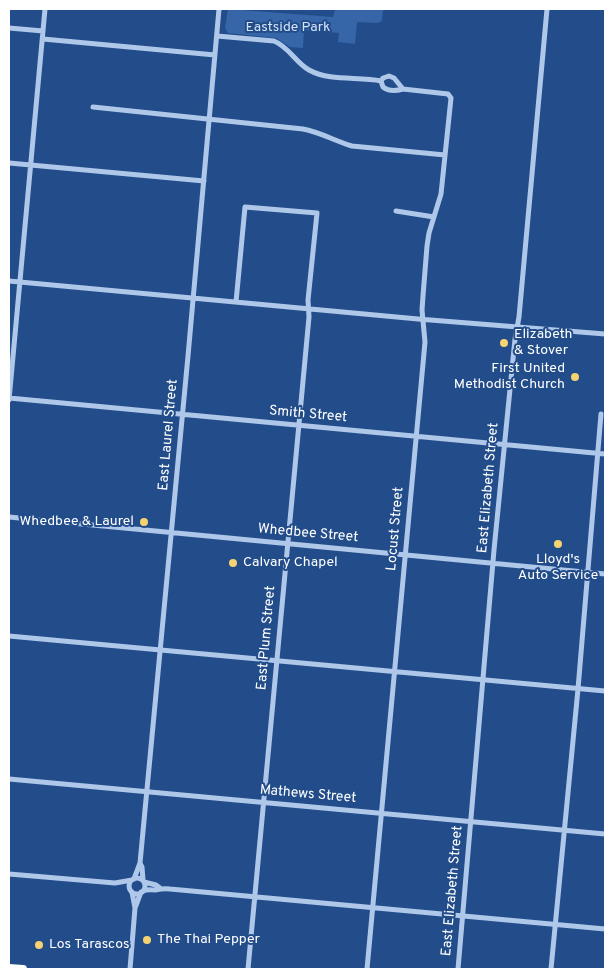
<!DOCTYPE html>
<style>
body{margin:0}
#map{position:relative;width:614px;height:978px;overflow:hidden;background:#224d8a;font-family:Overpass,sans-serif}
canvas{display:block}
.frame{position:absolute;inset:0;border:10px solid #fff;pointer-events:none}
</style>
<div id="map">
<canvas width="614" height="978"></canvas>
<div class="frame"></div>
</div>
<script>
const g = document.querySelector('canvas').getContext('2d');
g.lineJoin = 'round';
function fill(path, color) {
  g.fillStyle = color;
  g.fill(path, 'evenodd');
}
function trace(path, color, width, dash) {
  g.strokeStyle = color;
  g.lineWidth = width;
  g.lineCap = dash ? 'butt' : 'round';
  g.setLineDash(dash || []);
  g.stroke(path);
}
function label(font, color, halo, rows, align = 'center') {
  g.font = font + ' Overpass,sans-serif';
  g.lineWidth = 4;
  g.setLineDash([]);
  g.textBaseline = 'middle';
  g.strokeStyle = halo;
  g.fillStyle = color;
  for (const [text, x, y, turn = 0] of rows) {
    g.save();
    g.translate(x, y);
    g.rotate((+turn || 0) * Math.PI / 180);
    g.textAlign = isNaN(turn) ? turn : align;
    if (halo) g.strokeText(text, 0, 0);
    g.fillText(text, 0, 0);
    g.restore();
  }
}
fill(new Path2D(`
 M228,9l105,8 2,-8h48l-1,12 -4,2 -21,-1 -2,22 -17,-2 1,-9 -35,-3 -1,18 -13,-1 -14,-9 -48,-5 -3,-5z`), '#3666a7');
trace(new Path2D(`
 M9,28l34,3
 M217,36l57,5c15,6 21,21 35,29 22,12 49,6 72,11
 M43,39l172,16
 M93,107l210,22c17,3 32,12 49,17l93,9
 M9,163l195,18
 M396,211l38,6
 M9,281l409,38 187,15
 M236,302l9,-95 72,6 -9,87 1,17 -61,652
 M9,398l596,56
 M9,400l36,-391
 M9,517l596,57
 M9,636l596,55
 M9,779l596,55
 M140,863l2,4 1,13
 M9,874l106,9 17,-3
 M129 886a8 8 0 1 1 16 0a8 8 0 1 1-16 0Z
 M134,879l6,-16 48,-507 31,-347
 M144,882l12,3 4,3
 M143,891c4,-2 8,-1 12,-1 5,-1 9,-2 15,-1l435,40
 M132,892l3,16
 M130,969l5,-61 6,-16
 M367,969l58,-627 -3,-32 1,-14 4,-50 2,-13 12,-39 10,-96 -3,-4 -45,-5 -9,-11 -5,-2 -6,2 -2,3 2,6c6,5 13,4 20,2
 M458,969l36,-419 21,-211 4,-22 28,-308
 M551,969l27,-280 23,-275`), '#afc8ea', 5);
trace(new Path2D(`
 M9,968l14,1`), '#fff', 8);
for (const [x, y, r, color] of [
 [504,343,5,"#f6d371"],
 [575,377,5,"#f6d371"],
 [144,522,5,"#f6d371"],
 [558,544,5,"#f6d371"],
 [233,563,5,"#f6d371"],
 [147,940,5,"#f6d371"],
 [39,945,5,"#f6d371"]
]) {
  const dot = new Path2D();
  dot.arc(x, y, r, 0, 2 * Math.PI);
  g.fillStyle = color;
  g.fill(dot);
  trace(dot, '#224d8a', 2);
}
label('14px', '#d3e3f8', '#224d8a', [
 ["Eastside Park",288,28]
]);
label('14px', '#fff', '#224d8a', [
 ["Elizabeth",514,335],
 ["& Stover",514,351],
 ["First United",565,369,"right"],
 ["Methodist Church",565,385,"right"],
 ["Whedbee & Laurel",134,522,"right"],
 ["Lloyd's",558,560,"center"],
 ["Auto Service",558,576,"center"],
 ["Calvary Chapel",243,563],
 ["The Thai Pepper",157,940],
 ["Los Tarascos",49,945]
], 'left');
label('14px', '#fff', '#224d8a', [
 ["Smith Street",308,415,5],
 ["East Laurel Street",169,435,-85],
 ["East Elizabeth Street",489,488,-85],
 ["Locust Street",396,529,-85],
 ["Whedbee Street",308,534,5],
 ["East Plum Street",267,638,-85],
 ["Mathews Street",308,795,5],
 ["East Elizabeth Street",453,891,-85]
]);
</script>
